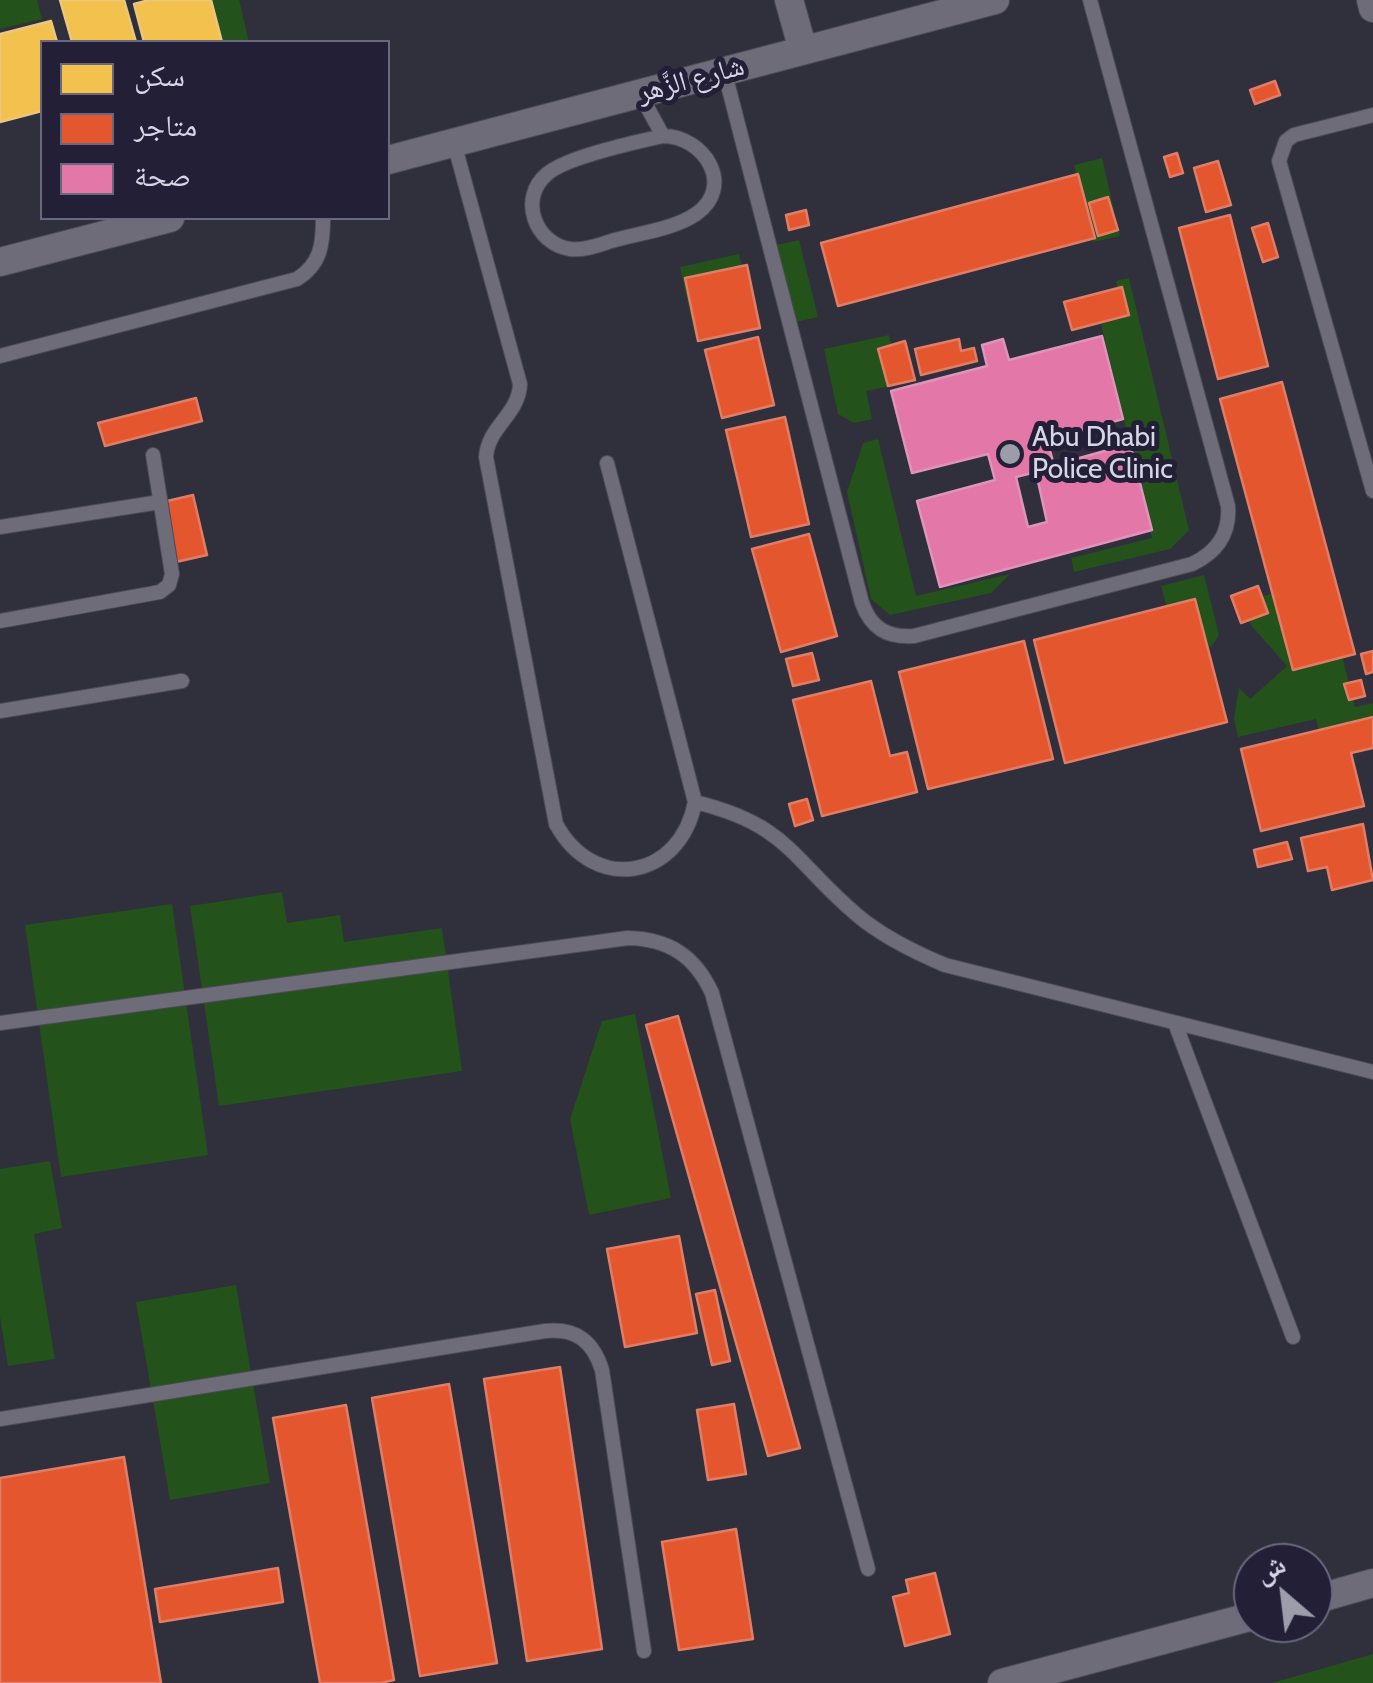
<!DOCTYPE html>
<meta charset="utf-8">
<style>
body{margin:0}
#map{position:relative;width:1373px;height:1683px;overflow:hidden;background:#302f3c;font-family:Cabin,"Noto Naskh Arabic",sans-serif}
canvas{display:block}
.legend{position:absolute;left:40px;top:40px;width:350px;height:180px;box-sizing:border-box;background:#221f37;border:2px solid #6a687d;margin:0;padding:12px 18px;list-style:none;font-size:30px;color:#d7d6e7}
.legend li{display:flex;align-items:center;gap:20px;height:50px}
.legend b{width:50px;border:2px solid #6a687d}
.north{position:absolute;left:1233px;top:1543px;width:100px;height:100px;box-sizing:border-box;background:#221f37;border:2px solid #6a687d;border-radius:50%;rotate:332deg;font-size:28px;font-weight:700;line-height:40px;text-align:center;color:#d7d6e7}
.north::after{content:'';display:block;margin:auto;width:35px;height:45px;background:#9d9cab;clip-path:polygon(50% 0,100% 100%,50% 72%,0 100%)}
</style>
<div id="map">
<canvas width="1373" height="1683"></canvas>
<ul class="legend">
<li><b style="height:28px;background:#f2c14e"></b>سكن</li>
<li><b style="height:28px;background:#e4572e"></b>متاجر</li>
<li><b style="height:28px;background:#e377a8"></b>صحة</li>
</ul>
<div class="north">ش</div>
</div>
<script>
const g = document.querySelector('canvas').getContext('2d');
g.lineJoin = 'round';
function fill(path, color) {
  g.fillStyle = color;
  g.fill(path, 'evenodd');
}
function trace(path, color, width, dash) {
  g.strokeStyle = color;
  g.lineWidth = width;
  g.lineCap = dash ? 'butt' : 'round';
  g.setLineDash(dash || []);
  g.stroke(path);
}
function label(font, color, halo, rows, align = 'center') {
  g.font = font + ' Cabin,"Noto Naskh Arabic",sans-serif';
  g.lineWidth = 10;
  g.setLineDash([]);
  g.textBaseline = 'middle';
  g.strokeStyle = halo;
  g.fillStyle = color;
  for (const [text, x, y, turn = 0] of rows) {
    g.save();
    g.translate(x, y);
    g.rotate((+turn || 0) * Math.PI / 180);
    g.textAlign = isNaN(turn) ? turn : align;
    if (halo) g.strokeText(text, 0, 0);
    g.fillText(text, 0, 0);
    g.restore();
  }
}
fill(new Path2D(`
 M0,0h37l5,19 -42,10z
 M208,0h31l10,42h-31z
 M1102,158l18,78 -27,6 -19,-77z
 M799,240l19,77 -27,6 -19,-77z
 M739,254l16,67 -60,14 -15,-68z
 M1129,278l60,252 -19,19 -96,23 -3,-14 81,-20 -51,-214 23,-6 -8,-37z
 M889,335l11,49 -34,7 6,28 -18,4 -16,-9 -14,-65z
 M878,439l38,157 94,-22 -19,19 -101,22 -19,-16 -24,-107 16,-49z
 M1308,522l47,185 18,-4v15l-48,36 -9,-35 -78,18 -4,-19 5,-30 11,11 37,-33 -37,-42 4,-26 41,-10z
 M1204,575l15,60 -7,11 -33,8 -18,-68z
 M282,892l5,31 53,-8 4,27 98,-14 20,143 -243,35 -29,-200z
 M172,904l36,251 -147,22 -36,-252z
 M635,1014l36,184 -82,17 -19,-96 32,-98z
 M50,1161l12,67 -28,6 21,125 -47,7 -8,-49v-148z
 M236,1285l34,198 -100,17 -34,-198z
 M1373,1654v29h-101z`), '#23521b');
const homes = new Path2D(`
 M60,0h64l12,42h-64z
 M149,0h62l11,42h-78l-10,-38z
 M51,21l6,21h-15v69l-42,11v-88z`);
fill(homes, '#f2c14e');
trace(homes, '#eac77c', 2.5);
const shops = new Path2D(`
 M1275,81l5,14 -25,9 -5,-14z
 M1177,153l6,20 -13,4 -6,-20z
 M1218,161l13,44 -25,7 -12,-44z
 M1078,174l17,64 -257,68 -17,-63z
 M1108,197l10,33 -20,6 -9,-33z
 M806,210l3,15 -20,5 -3,-15z
 M1230,215l38,151 -50,13 -39,-151z
 M1268,223l10,34 -15,5 -11,-34z
 M747,265l13,63 -62,13 -13,-63z
 M1122,287l7,28 -57,15 -8,-28z
 M758,337l16,68 -52,13 -17,-68z
 M959,339l2,12 13,-3 3,13 -56,14 -6,-26z
 M905,341l10,39 -27,6 -10,-37z
 M1282,382l73,272 -62,16 -73,-271z
 M196,398l6,23 -97,25 -7,-23z
 M785,417l24,107 -58,13 -25,-107z
 M193,495l14,60 -31,7 -13,-60z
 M809,534l28,102 -56,16 -29,-103z
 M1258,586l10,27 -27,10 -10,-27z
 M1195,599l32,123 -162,41 -31,-123z
 M1024,641l29,118 -125,30 -29,-117z
 M1373,651v21l-7,2 -5,-20z
 M812,653l7,27 -26,6 -7,-27z
 M1361,680l4,16 -16,4 -5,-16z
 M871,681l19,75 17,-4 10,40 -95,24 -29,-116z
 M1373,717v31l-22,5 13,53 -103,25 -20,-82z
 M807,799l6,21 -18,6 -6,-22z
 M1363,824l10,56 -41,10 -5,-23 -19,4 -7,-33z
 M1287,842l5,17 -34,8 -4,-17z
 M678,1016l122,432 -32,8 -122,-431z
 M679,1236l18,97 -72,14 -18,-98z
 M715,1290l15,71 -18,4 -16,-71z
 M560,1367l42,282 -75,12 -43,-282z
 M449,1384l48,279 -77,13 -48,-278z
 M734,1404l12,70 -38,6 -11,-70z
 M346,1405l48,275 -13,3h-61l-47,-265z
 M124,1457l37,226h-161v-205z
 M736,1529l17,110 -74,11 -17,-108z
 M278,1568l5,34 -123,20 -5,-33z
 M935,1573l15,61 -45,12 -12,-49 16,-4 -3,-13z`);
fill(shops, '#e4572e');
trace(shops, '#e07d66', 2.5);
const health = new Path2D(`
 M1102,336l21,83 -76,21 7,25 76,-21 22,86 -212,57 -23,-86 78,-21 -7,-26 -76,19 -21,-82 96,-25 -5,-21 21,-6 6,21zM1036,472l11,50 -19,5 -12,-50z`);
fill(health, '#e377a8');
trace(health, '#df94bb', 2.5);
const service = new Path2D(`
 M724,70l138,533c9,25 25,35 52,33l278,-72c25,-12 38,-30 36,-58l-138,-506
 M640,94l23,42
 M1373,115l-79,20 -8,6 -7,20 94,330
 M663,136c41,0 73,50 33,78 -22,15 -56,19 -81,26 -14,4 -30,11 -45,9 -35,-5 -52,-51 -23,-75 19,-17 89,-32 116,-38z
 M454,143l66,241c-1,31 -32,42 -34,73l70,367c38,70 124,56 139,-22l-88,-339
 M0,356l297,-77c24,-15 26,-35 26,-61
 M0,527l160,-25
 M0,621l160,-29 9,-7 3,-11 -19,-119
 M0,711l182,-30
 M695,802c94,23 96,57 162,113 26,22 57,37 88,50l428,107
 M0,1023l628,-85c41,1 67,18 84,55l156,576
 M1175,1023l118,314
 M0,1419l545,-88c31,-3 48,10 57,39l42,281`);
const minor = new Path2D(`
 M789,0l14,50
 M1371,0l2,8
 M388,160l607,-160
 M0,262l170,-44
 M1313,1600l60,-17
 M1002,1683l251,-67`);
trace(service, '#4b4a56', 16);
trace(minor, '#4b4a56', 30);
trace(service, '#6d6c78', 14);
trace(minor, '#6d6c78', 28);
for (const [x, y, r, color] of [
 [1010,454,12,"#9d9cab"]
]) {
  const dot = new Path2D();
  dot.arc(x, y, r, 0, 2 * Math.PI);
  g.fillStyle = color;
  g.fill(dot);
  trace(dot, '#221f37', 4);
}
label('28px', '#d7d6e7', '#221f37', [
 ["شارع الزَّهر",691,80,-15]
]);
label('28px', '#d7d6e7', '#221f37', [
 ["Abu Dhabi",1032,438],
 ["Police Clinic",1032,470]
], 'left');
</script>
